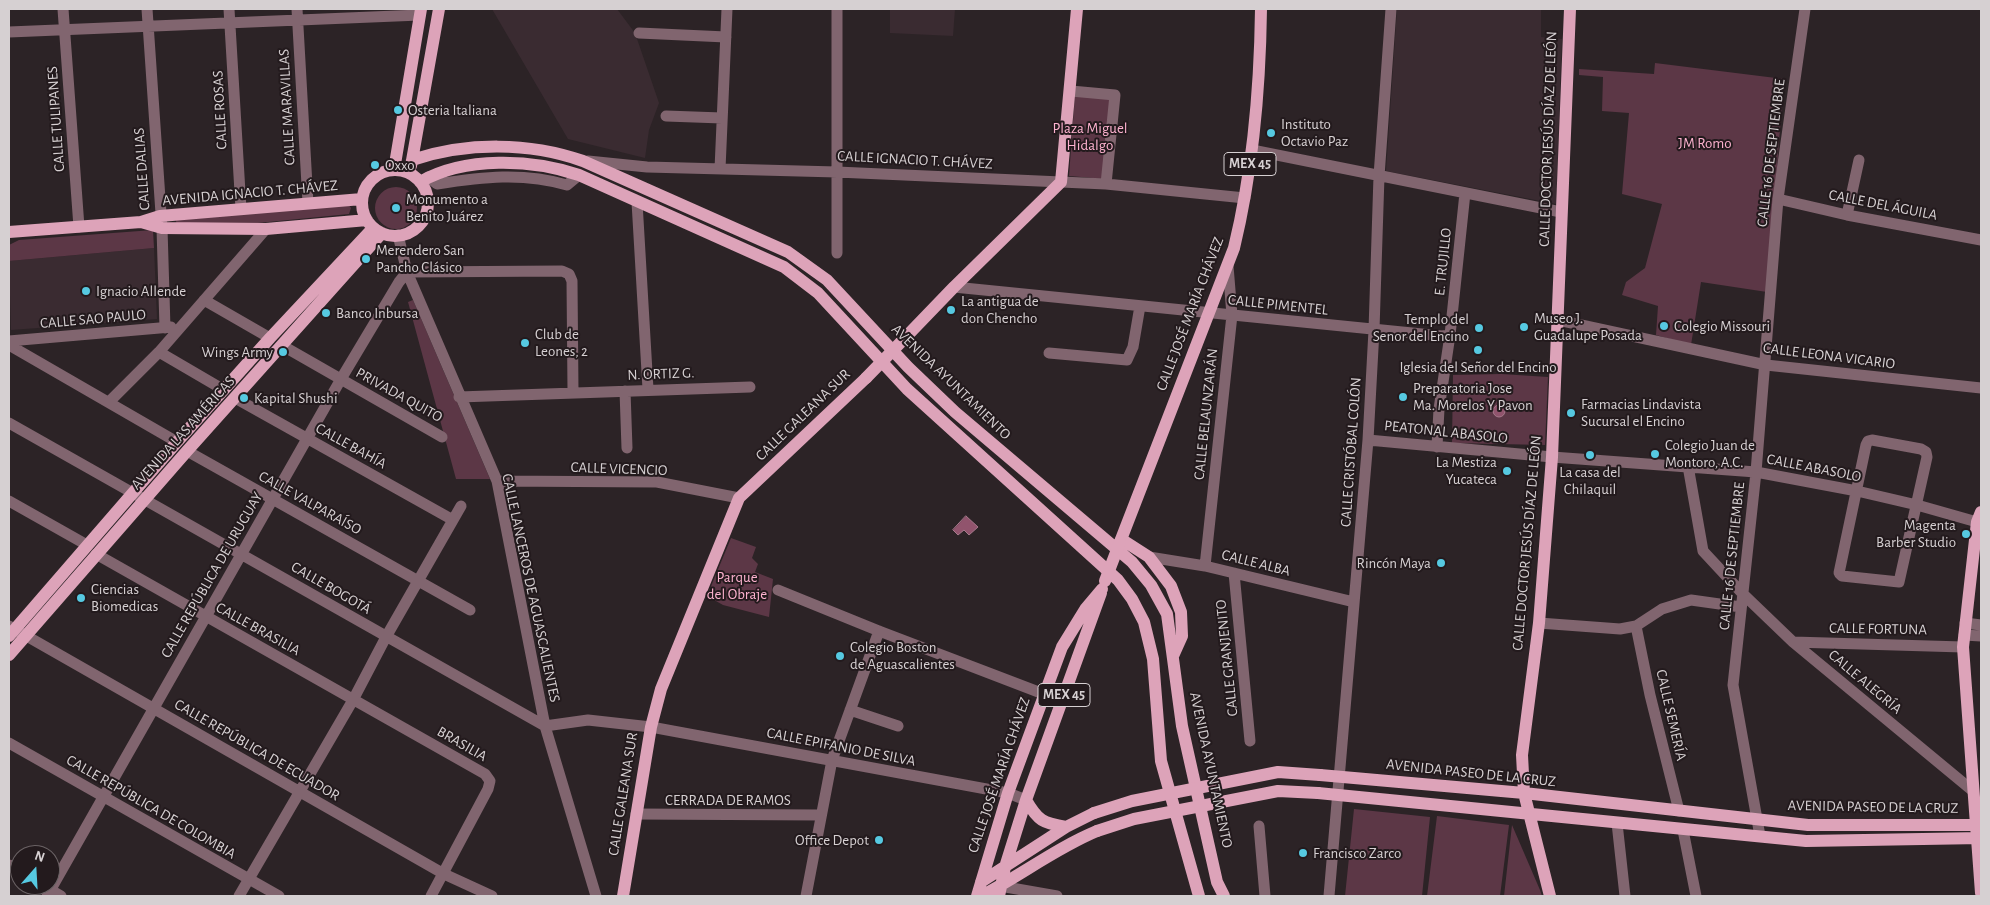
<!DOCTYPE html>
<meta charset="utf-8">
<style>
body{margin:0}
#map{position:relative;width:1990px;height:905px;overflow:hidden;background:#2c2326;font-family:"Alegreya Sans",sans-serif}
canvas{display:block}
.frame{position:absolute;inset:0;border:10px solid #d6d0d2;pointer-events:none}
.north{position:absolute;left:10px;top:845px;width:50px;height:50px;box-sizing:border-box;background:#231a1d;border:1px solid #6b6365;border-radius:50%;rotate:19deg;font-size:14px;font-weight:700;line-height:20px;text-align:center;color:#d6d0d2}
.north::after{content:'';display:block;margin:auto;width:18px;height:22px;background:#56c9e1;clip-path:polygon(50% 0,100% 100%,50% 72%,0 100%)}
</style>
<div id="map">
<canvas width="1990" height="905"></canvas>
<div class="frame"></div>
<div class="north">N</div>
</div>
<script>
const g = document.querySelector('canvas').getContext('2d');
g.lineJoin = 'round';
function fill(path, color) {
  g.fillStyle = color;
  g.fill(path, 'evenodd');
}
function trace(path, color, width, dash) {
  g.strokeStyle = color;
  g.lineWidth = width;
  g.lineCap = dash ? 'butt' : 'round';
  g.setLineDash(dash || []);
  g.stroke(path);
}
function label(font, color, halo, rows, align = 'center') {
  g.font = font + ' "Alegreya Sans",sans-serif';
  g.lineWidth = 4;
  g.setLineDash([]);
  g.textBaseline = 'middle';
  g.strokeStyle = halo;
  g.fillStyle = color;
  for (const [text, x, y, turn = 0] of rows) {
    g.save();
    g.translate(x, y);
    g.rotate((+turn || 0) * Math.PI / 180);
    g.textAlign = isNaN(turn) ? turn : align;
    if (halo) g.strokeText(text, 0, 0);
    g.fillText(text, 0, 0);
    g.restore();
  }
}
fill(new Path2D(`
 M492,9h125l18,24 24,70 -10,27 -4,28 -77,-19z
 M890,9h65l-2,27 -63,-3z
 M1397,9h144v28l21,2 -6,165 -170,-33z
 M154,248l3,71 -146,11 -2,-69z`), '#3a2b31');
fill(new Path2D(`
 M1655,63l129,16 -17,213 -66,-10 -10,63 -35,-10 2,-29 -36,-11 4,-13 19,-14 17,-64 -40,-10 7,-81 -27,-2 1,-34 -24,-2v-6l75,5z
 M1075,94l36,2 -6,83 -36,-3z
 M375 208a21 21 0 1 1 42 0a21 21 0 1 1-42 0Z
 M348,204l3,4 -2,6 -172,17 -1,-11z
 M153,230l1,18 -145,13v-16l10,-5z
 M413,300l77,179h-34l-48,-177z
 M1501,374l47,3 -3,68 -93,-2 1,-68z
 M731,538l25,9 -4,11 6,6 -3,8 18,7 -4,38 -46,-12 -16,-9z
 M1354,809l76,8 -8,79h-77z
 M1437,816l72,9 -9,71h-73z
 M1512,825l28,65 2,6h-38z`), '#5c3746');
const water = new Path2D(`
 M1493 411a6 6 0 1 1 12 0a6 6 0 1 1-12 0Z
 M966,516l12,11 -9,8 -5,-5 -6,5 -5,-5z`);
fill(water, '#91546d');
trace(water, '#a6798b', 1);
trace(new Path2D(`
 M63,9l16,218
 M147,9l15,219 3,100
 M229,9l12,200
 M297,9l11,194
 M9,32l411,-17
 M639,33l87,4
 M1071,91l44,4 -9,89
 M666,116l56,2
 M1252,150l309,62
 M588,161l59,6 190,5 269,12 139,14
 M720,169l7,-160
 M428,177l9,7c45,-7 86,-12 130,1l12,-10
 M1778,199l69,16 134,25
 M637,202l11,187
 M1847,215l12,-55
 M398,235l9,37 90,209 48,245 51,170
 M837,253v-244
 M954,287l488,49 8,-1
 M204,300l66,38
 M1558,320l208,45 215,23
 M9,341l162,-14
 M9,345l168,97
 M283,346l159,91
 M159,352l65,38
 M1049,353l78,7 6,-13 7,-41
 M625,391l2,57
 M459,397l291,-10
 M235,398l218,122
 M109,402l50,-50 107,-123
 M9,423l536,303 43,-6 63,7 357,66 18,7
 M1368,440l184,17 204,15 101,19 60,14 60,17
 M1872,440l49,9 5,3 1,5 -28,125 -57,-6 -3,-3 27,-128 2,-4z
 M1437,447l2,-38 11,-74 15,-142
 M187,451l283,159
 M1688,466l15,85 39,42 51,49 180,149
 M497,481l160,1 82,16
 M9,501l78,44
 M96,554l389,220 5,7 -2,8 -57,107
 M1149,557l56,9 149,36
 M1205,566l27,-251 -4,-49
 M1234,573l16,168
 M778,590l101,41 183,70
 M1539,623l81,6 16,-3 26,-17 29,-9 50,7
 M1965,623l16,2
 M9,626l435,248 48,22
 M1636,626l14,69 29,116
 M1964,635l17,1
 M1793,642l170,5
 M850,710l48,16
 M9,743l270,153
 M636,814l184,1
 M1617,823l8,73
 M1259,826l6,70
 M1683,830l13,66
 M1760,836l-27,-151 23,-213 22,-273 27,-190
 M9,865l11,7
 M42,885l19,11
 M1000,886l57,10
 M47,896l294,-517 58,-97 8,-10 155,-1 7,3 3,7 1,110
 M239,896l114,-196 33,-63 75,-131
 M806,896l26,-136 47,-129
 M1329,896l39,-456 6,-110 5,-154 12,-167`), '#81656f', 11);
trace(new Path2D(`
 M412,160c55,-18 117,-18 171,1l205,91 39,28 81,87 47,45 177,150 19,23 16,29 15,112 35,156 7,14
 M411,166l28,-157
 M394,170l27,-161
 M362 203a33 33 0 1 1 66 0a33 33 0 1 1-66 0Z
 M420,182c45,-26 112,-23 159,-7l205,92 34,26 89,96 211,191 14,19 12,23 9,37 8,102 38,135
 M141,222l21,6 104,1 101,-9
 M9,232l132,-10 19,-6 202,-17
 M902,341l52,-54 107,-105 16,-173
 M1981,512l-4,10 -14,125 18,246
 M1121,539l28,18 22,29 10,26 1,24 -9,20
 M1120,542l114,-294c19,-78 26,-159 27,-239
 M9,636l168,-194 93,-104 103,-110
 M9,655l178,-204 195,-218
 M1320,775l204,18 284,32h173
 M1318,793l488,48 175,-3
 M1026,800c12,21 17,23 40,27
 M981,882l85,-55 28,-14
 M623,896l28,-169 10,-38 78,-191 127,-120
 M977,896l31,-103 54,-146 24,-39 16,-19
 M981,896c39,-20 75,-48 116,-65
 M999,896l6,-29 21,-67 75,-207
 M1550,896l-26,-103 -2,-38 17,-132 13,-166 18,-448`), '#dda3b9', 12);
trace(new Path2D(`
 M866,378l36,-37
 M1105,581l15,-39
 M1094,813l38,-12 146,-29 42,3
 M1097,831l37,-12 144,-28 40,2`), '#dda3b9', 12);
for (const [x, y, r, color] of [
 [398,110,5,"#56c9e1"],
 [1271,133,5,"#56c9e1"],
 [375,165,5,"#56c9e1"],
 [396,208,5,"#56c9e1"],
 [366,259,5,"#56c9e1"],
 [86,291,5,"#56c9e1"],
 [951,310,5,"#56c9e1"],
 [326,313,5,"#56c9e1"],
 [1664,326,5,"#56c9e1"],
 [1524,327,5,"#56c9e1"],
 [1479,328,5,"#56c9e1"],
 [525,343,5,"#56c9e1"],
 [1478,350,5,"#56c9e1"],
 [283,352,5,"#56c9e1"],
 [1403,397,5,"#56c9e1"],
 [244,398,5,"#56c9e1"],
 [1571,413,5,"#56c9e1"],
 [1655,454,5,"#56c9e1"],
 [1590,455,5,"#56c9e1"],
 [1507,471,5,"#56c9e1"],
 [1966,534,5,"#56c9e1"],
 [1441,563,5,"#56c9e1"],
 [81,598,5,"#56c9e1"],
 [840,656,5,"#56c9e1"],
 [879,840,5,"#56c9e1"],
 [1303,853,5,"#56c9e1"]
]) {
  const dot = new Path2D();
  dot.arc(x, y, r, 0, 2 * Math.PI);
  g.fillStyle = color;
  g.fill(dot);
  trace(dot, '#231a1d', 2);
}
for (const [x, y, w] of [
 [1250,164,52],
 [1064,695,52]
]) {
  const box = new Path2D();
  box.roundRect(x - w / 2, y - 11.5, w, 23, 4);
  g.fillStyle = '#231a1d';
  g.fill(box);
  trace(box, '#d6d0d2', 1);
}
label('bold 14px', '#d6d0d2', null, [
 ["MEX 45",1250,164],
 ["MEX 45",1064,695]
]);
label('15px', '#d6d0d2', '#231a1d', [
 ["CALLE MARAVILLAS",287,107,-93],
 ["CALLE ROSAS",220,110,-93],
 ["CALLE TULIPANES",56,119,-94],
 ["CALLE DOCTOR JESÚS DÍAZ DE LEÓN",1548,139,-88],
 ["CALLE 16 DE SEPTIEMBRE",1771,153,-83],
 ["CALLE IGNACIO T. CHÁVEZ",915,160,3],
 ["CALLE DALIAS",142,169,-94],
 ["AVENIDA IGNACIO T. CHÁVEZ",250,193,-5],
 ["CALLE DEL ÁGUILA",1883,205,11],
 ["E. TRUJILLO",1443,262,-84],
 ["CALLE PIMENTEL",1278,305,6],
 ["CALLE JOSÉ MARÍA CHÁVEZ",1190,314,-69],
 ["CALLE SAO PAULO",93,319,-5],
 ["CALLE LEONA VICARIO",1829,356,7],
 ["N. ORTIZ G.",661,374,-2],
 ["AVENIDA AYUNTAMIENTO",951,382,44],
 ["PRIVADA QUITO",399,395,29],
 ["CALLE BELAUNZARÁN",1206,414,-84],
 ["CALLE GALEANA SUR",803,415,-44],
 ["PEATONAL ABASOLO",1446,432,6],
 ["AVENIDA LAS AMÉRICAS",183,433,-48],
 ["CALLE BAHÍA",351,446,29],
 ["CALLE CRISTÓBAL COLÓN",1351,452,-86],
 ["CALLE ABASOLO",1814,468,11],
 ["CALLE VICENCIO",619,469,2],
 ["CALLE VALPARAÍSO",310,503,29],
 ["CALLE DOCTOR JESÚS DÍAZ DE LEÓN",1527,543,-85],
 ["CALLE 16 DE SEPTIEMBRE",1732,556,-84],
 ["CALLE ALBA",1256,563,14],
 ["CALLE REPÚBLICA DE URUGUAY",212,575,-60],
 ["CALLE BOGOTÁ",331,588,30],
 ["CALLE LANCEROS DE AGUASCALIENTES",531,588,78],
 ["CALLE BRASILIA",258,629,29],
 ["CALLE FORTUNA",1878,629,1],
 ["CALLE GRANJENITO",1227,658,-96],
 ["CALLE ALEGRÍA",1865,682,40],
 ["CALLE SEMERÍA",1671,715,77],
 ["BRASILIA",462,744,30],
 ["CALLE EPIFANIO DE SILVA",841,747,11],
 ["CALLE REPÚBLICA DE ECUADOR",257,750,30],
 ["AVENIDA AYUNTAMIENTO",1211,770,78],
 ["AVENIDA PASEO DE LA CRUZ",1471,773,6],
 ["CALLE JOSÉ MARÍA CHÁVEZ",999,775,-71],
 ["CALLE GALEANA SUR",623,794,-81],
 ["CERRADA DE RAMOS",728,800],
 ["CALLE REPÚBLICA DE COLOMBIA",151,807,30],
 ["AVENIDA PASEO DE LA CRUZ",1873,807,1]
]);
label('15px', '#d6d0d2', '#231a1d', [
 ["Osteria Italiana",408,110],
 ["Instituto",1281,124],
 ["Octavio Paz",1281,141],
 ["Oxxo",385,165],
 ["Monumento a",406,199],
 ["Benito Juárez",406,216],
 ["Merendero San",376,250],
 ["Pancho Clásico",376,267],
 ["Ignacio Allende",96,291],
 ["La antigua de",961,301],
 ["don Chencho",961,318],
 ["Banco Inbursa",336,313],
 ["Museo J.",1534,318],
 ["Guadalupe Posada",1534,335],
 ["Templo del",1469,319,"right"],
 ["Senor del Encino",1469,336,"right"],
 ["Colegio Missouri",1674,326],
 ["Club de",535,334],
 ["Leones, 2",535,351],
 ["Wings Army",273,352,"right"],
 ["Iglesia del Señor del Encino",1478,367,"center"],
 ["Preparatoria Jose",1413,388],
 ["Ma. Morelos Y Pavon",1413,405],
 ["Kapital Shushi",254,398],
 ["Farmacias Lindavista",1581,404],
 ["Sucursal el Encino",1581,421],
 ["Colegio Juan de",1665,445],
 ["Montoro, A.C.",1665,462],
 ["La Mestiza",1497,462,"right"],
 ["Yucateca",1497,479,"right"],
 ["La casa del",1590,472,"center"],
 ["Chilaquil",1590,489,"center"],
 ["Magenta",1956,525,"right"],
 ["Barber Studio",1956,542,"right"],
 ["Rincón Maya",1431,563,"right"],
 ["Ciencias",91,589],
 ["Biomedicas",91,606],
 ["Colegio Boston",850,647],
 ["de Aguascalientes",850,664],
 ["Office Depot",869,840,"right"],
 ["Francisco Zarco",1313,853]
], 'left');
label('15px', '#fdb2cf', '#231a1d', [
 ["Plaza Miguel",1090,128],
 ["Hidalgo",1090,145],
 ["JM Romo",1705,143],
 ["Parque",737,577],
 ["del Obraje",737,594]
]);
</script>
